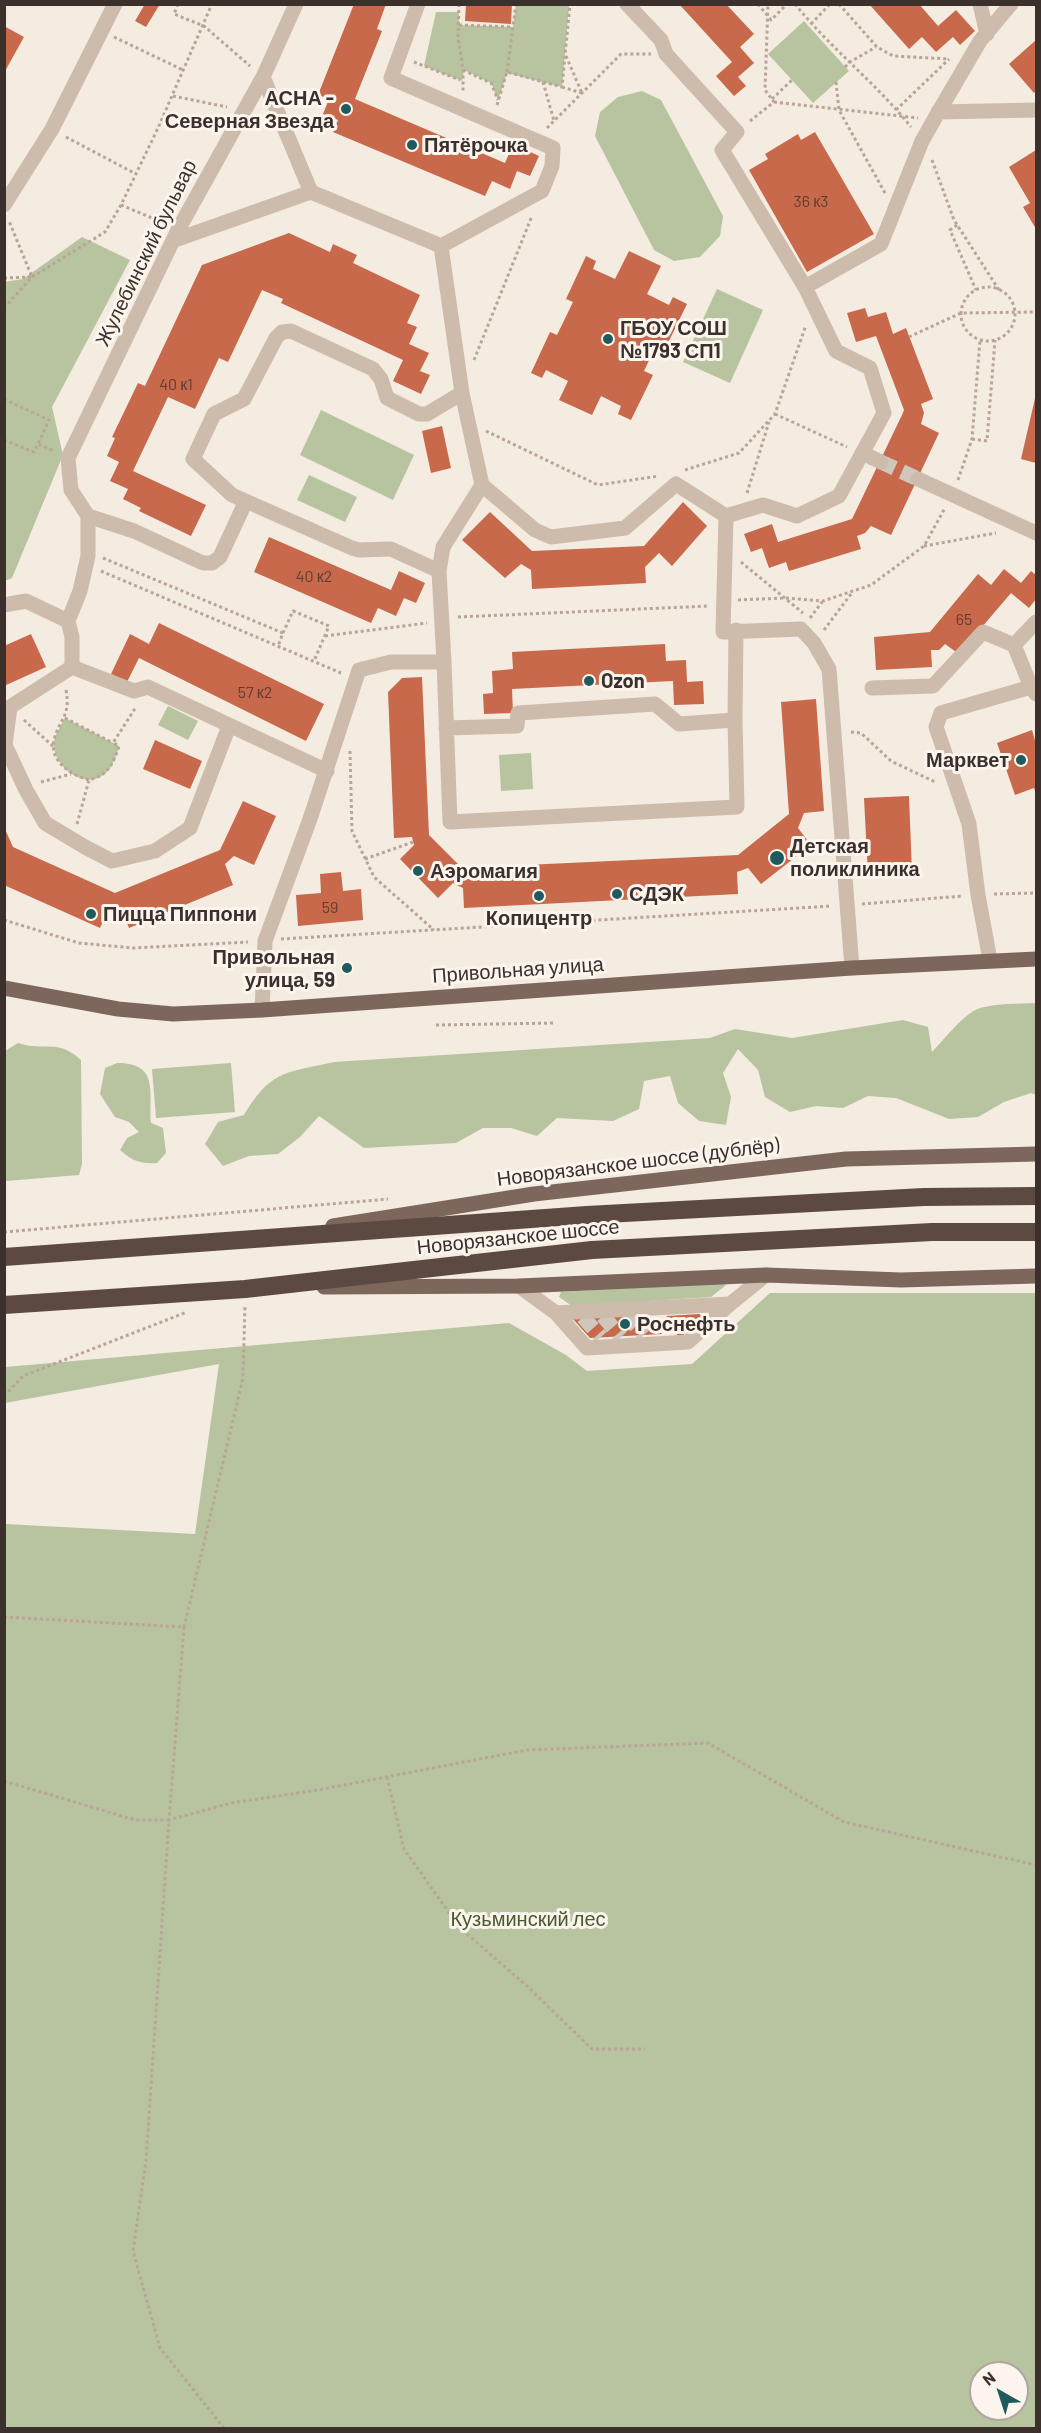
<!DOCTYPE html>
<meta charset="utf-8">
<style>
body{margin:0}
#map{position:relative;width:1041px;height:2433px;overflow:hidden;background:#f4ebe1;font-family:Barlow,sans-serif}
canvas{display:block}
.frame{position:absolute;inset:0;border:6px solid #3b302b;pointer-events:none}
.north{position:absolute;left:969px;top:2361px;width:60px;height:60px;box-sizing:border-box;background:#fbf5ee;border:2px solid #aea6a0;border-radius:50%;rotate:321deg;font-size:16px;font-weight:700;line-height:24px;text-align:center;color:#3b302b}
.north::after{content:'';display:block;margin:auto;width:21px;height:27px;background:#1f5a5e;clip-path:polygon(50% 0,100% 100%,50% 72%,0 100%)}
</style>
<div id="map">
<canvas width="1041" height="2433"></canvas>
<div class="frame"></div>
<div class="north">N</div>
</div>
<script>
const g = document.querySelector('canvas').getContext('2d');
g.lineJoin = 'round';
function fill(path, color) {
  g.fillStyle = color;
  g.fill(path, 'evenodd');
}
function trace(path, color, width, dash) {
  g.strokeStyle = color;
  g.lineWidth = width;
  g.lineCap = dash ? 'butt' : 'round';
  g.setLineDash(dash || []);
  g.stroke(path);
}
function label(font, color, halo, rows, align = 'center') {
  g.font = font + ' Barlow,sans-serif';
  g.lineWidth = 6;
  g.setLineDash([]);
  g.textBaseline = 'middle';
  g.strokeStyle = halo;
  g.fillStyle = color;
  for (const [text, x, y, turn = 0] of rows) {
    g.save();
    g.translate(x, y);
    g.rotate((+turn || 0) * Math.PI / 180);
    g.textAlign = isNaN(turn) ? turn : align;
    if (halo) g.strokeText(text, 0, 0);
    g.fillText(text, 0, 0);
    g.restore();
  }
}
fill(new Path2D(`
 M516,5l53,1 -7,81 -55,-14 -9,27 -7,-17 -27,-13 -2,11 -38,-15 12,-54h23v13l54,2z
 M804,21l45,50 -36,32 -45,-49z
 M642,91l19,9 62,116 -3,20 -20,21 -26,4 -20,-11 -59,-114 5,-24 18,-15z
 M82,237l48,23 -78,147 11,48 -51,123 -7,3 -1,-299 19,-3z
 M717,289l46,21 -33,73 -47,-21z
 M321,410l93,45 -21,45 -93,-45z
 M309,475l48,22 -12,25 -48,-22z
 M168,706l30,15 -10,19 -30,-15z
 M65,718l54,28c-3,11 -8,26 -19,31 -20,10 -47,-12 -46,-33 0,-9 7,-18 11,-26z
 M531,753l2,36 -32,2 -2,-36z
 M1036,1003v92l-5,-2 -27,9 -26,15 -29,2 -53,-21 -28,-2 -25,12 -27,-2 -26,6 -25,-15 -7,-27 -20,-21 -15,24 8,24 -5,28 -27,-4 -21,-18 -8,-27 -26,5 -5,28 -26,12 -56,-3 -20,18 -26,-8h-28l-27,15 -92,5 -45,-32 -19,21 -22,17 -29,2 -26,10 -18,-22 13,-22 26,-7c28,-46 42,-42 90,-53l376,-24 25,-9 57,9 111,-18 25,7 4,25c12,-12 32,-39 48,-44 18,-5 38,-4 56,-5z
 M18,1043c27,9 39,-5 63,17l1,104 -3,11 -73,6 -1,-130z
 M117,1063c42,0 32,28 34,60l12,5 3,25 -9,10c-16,1 -25,-2 -37,-13l7,-12 12,-6 -10,-10 -14,-5 -15,-23 5,-26z
 M231,1063l4,49 -79,6 -4,-49z
 M722,1282l4,3 -15,12 -139,9 -13,-9 2,-5z
 M770,1293h266v1135h-1031v-904l190,10 24,-170 -214,39v-36l504,-44 57,32 21,16 105,-7zM981,2373h36v36h-36z`), '#b8c4a0');
fill(new Path2D(`
 M145,4h15l-14,23 -11,-6z
 M354,4h32l-9,25 5,2 -27,68 150,64 8,-19 26,12 -9,20 -13,-5 -7,18 -18,-8 -7,15 -152,-64 5,-12 -15,-6 6,-15 -11,-4z
 M466,4h46l-1,20 -46,-3z
 M679,4h47l28,30 -14,13 14,16 -16,14 8,9 -12,10 -18,-20 16,-14z
 M869,4h50l19,22 18,-16 19,21 -15,14 -7,-8 -17,15 -14,-15 -13,12z
 M4,26l20,11 -20,36z
 M1036,40v51l-2,2 -25,-29z
 M815,132l59,102 -67,38 -58,-102 19,-11 -3,-5 33,-20 3,6z
 M1036,150v79l-13,-22 7,-4 -21,-36z
 M289,233l41,19 3,-8 24,11 -4,8 67,32 -13,28 10,4 -8,17 20,9 -9,18 10,4 -9,19 -28,-13 10,-21 -122,-57 2,-4 -21,-9 -34,72 -9,-4 -24,51 -27,-12 -35,74 73,34 -15,31 -52,-25 2,-3 -18,-9 5,-10 -18,-8 9,-19 -12,-6 8,-18 -3,-1 26,-54 7,3 57,-121z
 M629,251l32,15 -14,28 22,11 4,-8 14,7 -21,43 -9,-4 -13,28 9,4 -22,45 -13,-6 3,-8 -20,-10 -9,19 -33,-15 9,-19 -22,-11 -4,8 -11,-5 19,-41 7,3 16,-33 -7,-3 20,-43 10,5 -3,8 22,10z
 M865,308l3,9 18,-5 7,22 13,-6 27,71 -12,5 3,9 -3,11 18,9 -48,102 -20,-9 -6,7 -8,3 4,13 -72,22 -3,-9 -17,6 -7,-20 -11,4 -7,-18 28,-10 6,18 74,-23 50,-104 2,-5 -28,-74 -20,6 -9,-29z
 M1036,394v69l-15,-4z
 M442,426l9,42 -20,5 -9,-42z
 M683,502l24,24 -35,40 -13,-13 -14,14 1,16 -114,6 -1,-19 -10,-6 -16,14 -43,-38 28,-28 42,39 112,-5z
 M269,537l122,53 8,-19 26,12 -9,20 -12,-5 -8,18 -18,-8 -7,15 -117,-51z
 M1004,569l17,14 10,-12 5,4v24l-7,9 -18,-15 -52,61 -14,-10 -6,6h-8l1,17 -56,3 -2,-33 56,-5 48,-58 13,11z
 M159,623l165,81 -18,37 -167,-83 -12,24 -16,-8 19,-40 19,10z
 M31,634l15,33 -42,19v-40z
 M665,644l1,17 20,-1 1,22 16,-1 1,23 -30,1 -1,-24 -161,8 1,24 -29,1 -1,-20 10,-1 -1,-22 21,-2 -1,-17z
 M422,677l7,158 33,33 276,-13 51,-41 -8,-112 35,-3 8,112 -20,2 -6,15 13,17 -50,39 -13,-16 -11,4 1,22 -274,14 -1,-20 -10,-5 -15,15 -38,-39 14,-14 -2,-8 -18,1 -6,-146 14,-14z
 M1032,730l4,14v50l-2,-6 -19,7 -18,-52z
 M155,740l47,21 -12,28 -47,-20z
 M909,796l3,77 -44,2 -4,-77z
 M243,801l33,15 -22,49 -20,-9 -9,8 8,21 -104,43 -8,-20h-12l-9,20 -96,-43 2,-25 -2,-2v-31l9,20 102,46 105,-43z
 M341,872l2,19 18,-2 2,31 -65,6 -2,-31 25,-2 -1,-19z
 M642,1314l20,20 -72,4 -18,-20z
 M699,1314l4,2 -1,4 -20,16h-4l-13,-15 2,-5z`), '#c8694b');
trace(new Path2D(`
 M881,462l37,17
 M626,1315l18,20
 M603,1316l18,21
 M583,1317l18,20`), '#cfc6bd', 15, [15, 8]);
trace(new Path2D(`
 M178,4l-4,10 30,12 46,40
 M459,4l-1,32 5,34v22
 M758,4l13,16 16,-16
 M795,4c35,44 81,79 116,123
 M839,4l38,43 16,9 56,3
 M811,24l19,-20
 M459,25l54,2
 M114,37l69,33
 M566,56l16,37
 M414,62l46,18
 M845,67l5,-5 26,-15
 M463,70l28,13 7,17
 M507,72l9,-68
 M543,82l11,39
 M836,82l3,28 46,83
 M562,87l20,6
 M173,96l54,11
 M772,99l20,-19
 M774,102l144,16
 M497,105l10,-33 55,15 8,-83
 M896,110l53,-51
 M750,121l24,-19 -9,-12 3,-86
 M547,128l74,-74h30
 M66,137l70,37
 M932,160l22,60 45,70
 M121,205l43,18
 M957,225l-7,5 26,60
 M4,278l28,-1 -23,-56
 M961 314a27 27 0 1 1 54 0a27 27 0 1 1-54 0Z
 M4,308l28,-31 73,-45 16,-27 37,-77 54,-124
 M909,337l52,-24 75,-1
 M474,360l58,-144
 M4,399l45,21 -11,24
 M775,414l72,33
 M486,431l112,54 61,-9
 M972,439l15,2 8,-101
 M4,440l30,12 4,-8 16,7
 M685,470l54,-17 36,-39 31,-89
 M958,480l14,-41 8,-99
 M747,493l22,-71
 M924,546l72,-13
 M103,558l180,75 -5,13
 M741,562l62,51
 M101,571l240,102
 M738,600l47,-2 38,3 48,-16 53,-39 21,-38
 M458,617l251,-11
 M810,618l12,-16
 M824,630l27,-36
 M283,633l10,-22 36,15 -15,35
 M325,636l102,-13
 M66,690c5,27 -7,29 -12,50 -5,22 18,35 35,40
 M65,718l48,25
 M24,720l30,27
 M851,732l10,1 30,28 42,20h3
 M350,751l2,80 22,46 60,53
 M41,782l30,-8
 M77,824l12,-44c19,-5 24,-15 30,-34l-6,-3 23,-36
 M365,859l48,-17
 M994,894l42,-1
 M862,904l101,-8
 M4,920l75,23 54,5 115,-6
 M281,939l551,-33
 M436,1025l119,-2
 M4,1232l384,-33
 M4,1396l19,-20 164,-64
 M4,1617l180,10 59,-249 2,-73
 M184,1627l-15,193 62,-17 87,-13 209,-40 181,-7 136,79 192,43
 M387,1777l17,72 55,78 69,60 64,62h53
 M4,1781l131,39h34l-23,340 -13,91 27,97 64,80`), '#b9a596', 3, [3, 3]);
trace(new Path2D(`
 M418,4l-27,74 162,70 -1,18 -10,25 -101,55
 M627,4l34,36 5,14 71,78 -15,18 83,137 76,-43 41,-103 13,-23 45,-77 31,-37
 M980,4l7,30
 M938,112l98,-2
 M4,205l48,-76 63,-125
 M175,240l136,-48
 M862,453l19,9
 M918,479l118,54
 M482,485l53,45 16,7 74,-9 51,-44 50,32 -3,116 78,-3 13,14 15,26 23,299
 M88,516l46,15 69,32h9l8,-6 26,-56
 M726,516l37,-11 34,11 42,-20 45,-83 -14,-45 -34,-17 -31,-64
 M439,571l-48,-22 -32,1 -7,-2 -120,-53 -39,-36 21,-45 30,-15 32,-61 6,-6 9,-1 82,38 8,10 6,19 32,16h8l35,-21
 M4,605l22,-4 42,20 12,-30 8,-35v-40l-17,-26 -3,-32 110,-228 85,-153 33,-73
 M68,621l4,16v30
 M444,662l6,160 287,-15 -2,-87 -56,4 -24,-20 -137,9 -1,13 -71,2
 M1031,687l-17,-42 22,-23
 M872,688l61,-2 50,-54 31,13
 M735,720l1,-90
 M229,726l-39,102 -35,23 -43,10 -27,-14 -40,-24 -19,-33 -21,-45 5,-38 62,-40 62,24 14,-4 179,84
 M990,960l-12,-65 -9,-71 -33,-97 5,-14 90,-26 5,7
 M262,1010l3,-69 45,-122 49,-149 32,-8h53l-5,-91 4,-24 39,-62 -20,-92 -21,-147 -130,-54 -48,-115
 M519,1286l37,27 174,-9 36,-29
 M556,1313l31,35 101,-6 42,-38`), '#cdbbac', 15);
trace(new Path2D(`
 M4,988l114,21 55,5 89,-4 590,-42 184,-9
 M333,1226l201,-32 312,-35 190,-5
 M324,1287l195,-1 247,-11 135,5 135,-4`), '#7d675c', 15);
trace(new Path2D(`
 M4,1257l583,-42 337,-18 112,-1
 M4,1305l241,-16 347,-39 340,-18h104`), '#5c4a42', 18);
for (const [x, y, r, color] of [
 [346,109,6,"#1f5a5e"],
 [412,145,6,"#1f5a5e"],
 [608,339,6,"#1f5a5e"],
 [589,681,6,"#1f5a5e"],
 [1021,760,6,"#1f5a5e"],
 [777,858,8,"#1f5a5e"],
 [418,871,6,"#1f5a5e"],
 [617,894,6,"#1f5a5e"],
 [539,896,6,"#1f5a5e"],
 [91,914,6,"#1f5a5e"],
 [347,968,6,"#1f5a5e"],
 [625,1324,6,"#1f5a5e"]
]) {
  const dot = new Path2D();
  dot.arc(x, y, r, 0, 2 * Math.PI);
  g.fillStyle = color;
  g.fill(dot);
  trace(dot, '#fbf5ee', 2);
}
label('16px', '#5e3e33', null, [
 ["36 к3",811,202],
 ["40 к1",176,385],
 ["40 к2",314,577],
 ["65",964,620],
 ["57 к2",255,693],
 ["59",330,908]
]);
label('bold 20px', '#3b302b', '#fbf5ee', [
 ["АСНА -",334,98,"right"],
 ["Северная Звезда",334,121,"right"],
 ["Пятёрочка",424,145],
 ["ГБОУ СОШ",620,328],
 ["№1793 СП1",620,351],
 ["Ozon",601,681],
 ["Марквет",1009,760,"right"],
 ["Детская",790,846],
 ["поликлиника",790,869],
 ["Аэромагия",430,871],
 ["СДЭК",629,894],
 ["Пицца Пиппони",103,914],
 ["Копицентр",539,918,"center"],
 ["Привольная",335,957,"right"],
 ["улица, 59",335,980,"right"],
 ["Роснефть",637,1324]
], 'left');
label('20px', '#3b302b', '#fbf5ee', [
 ["Жулебинский бульвар",146,253,-64],
 ["Привольная улица",518,970,-4],
 ["Новорязанское шоссе (дублёр)",638,1162,-7],
 ["Новорязанское шоссе",518,1237,-6]
]);
label('20px', '#4a5a2e', '#fbf5ee', [
 ["Кузьминский лес",528,1919]
]);
</script>
